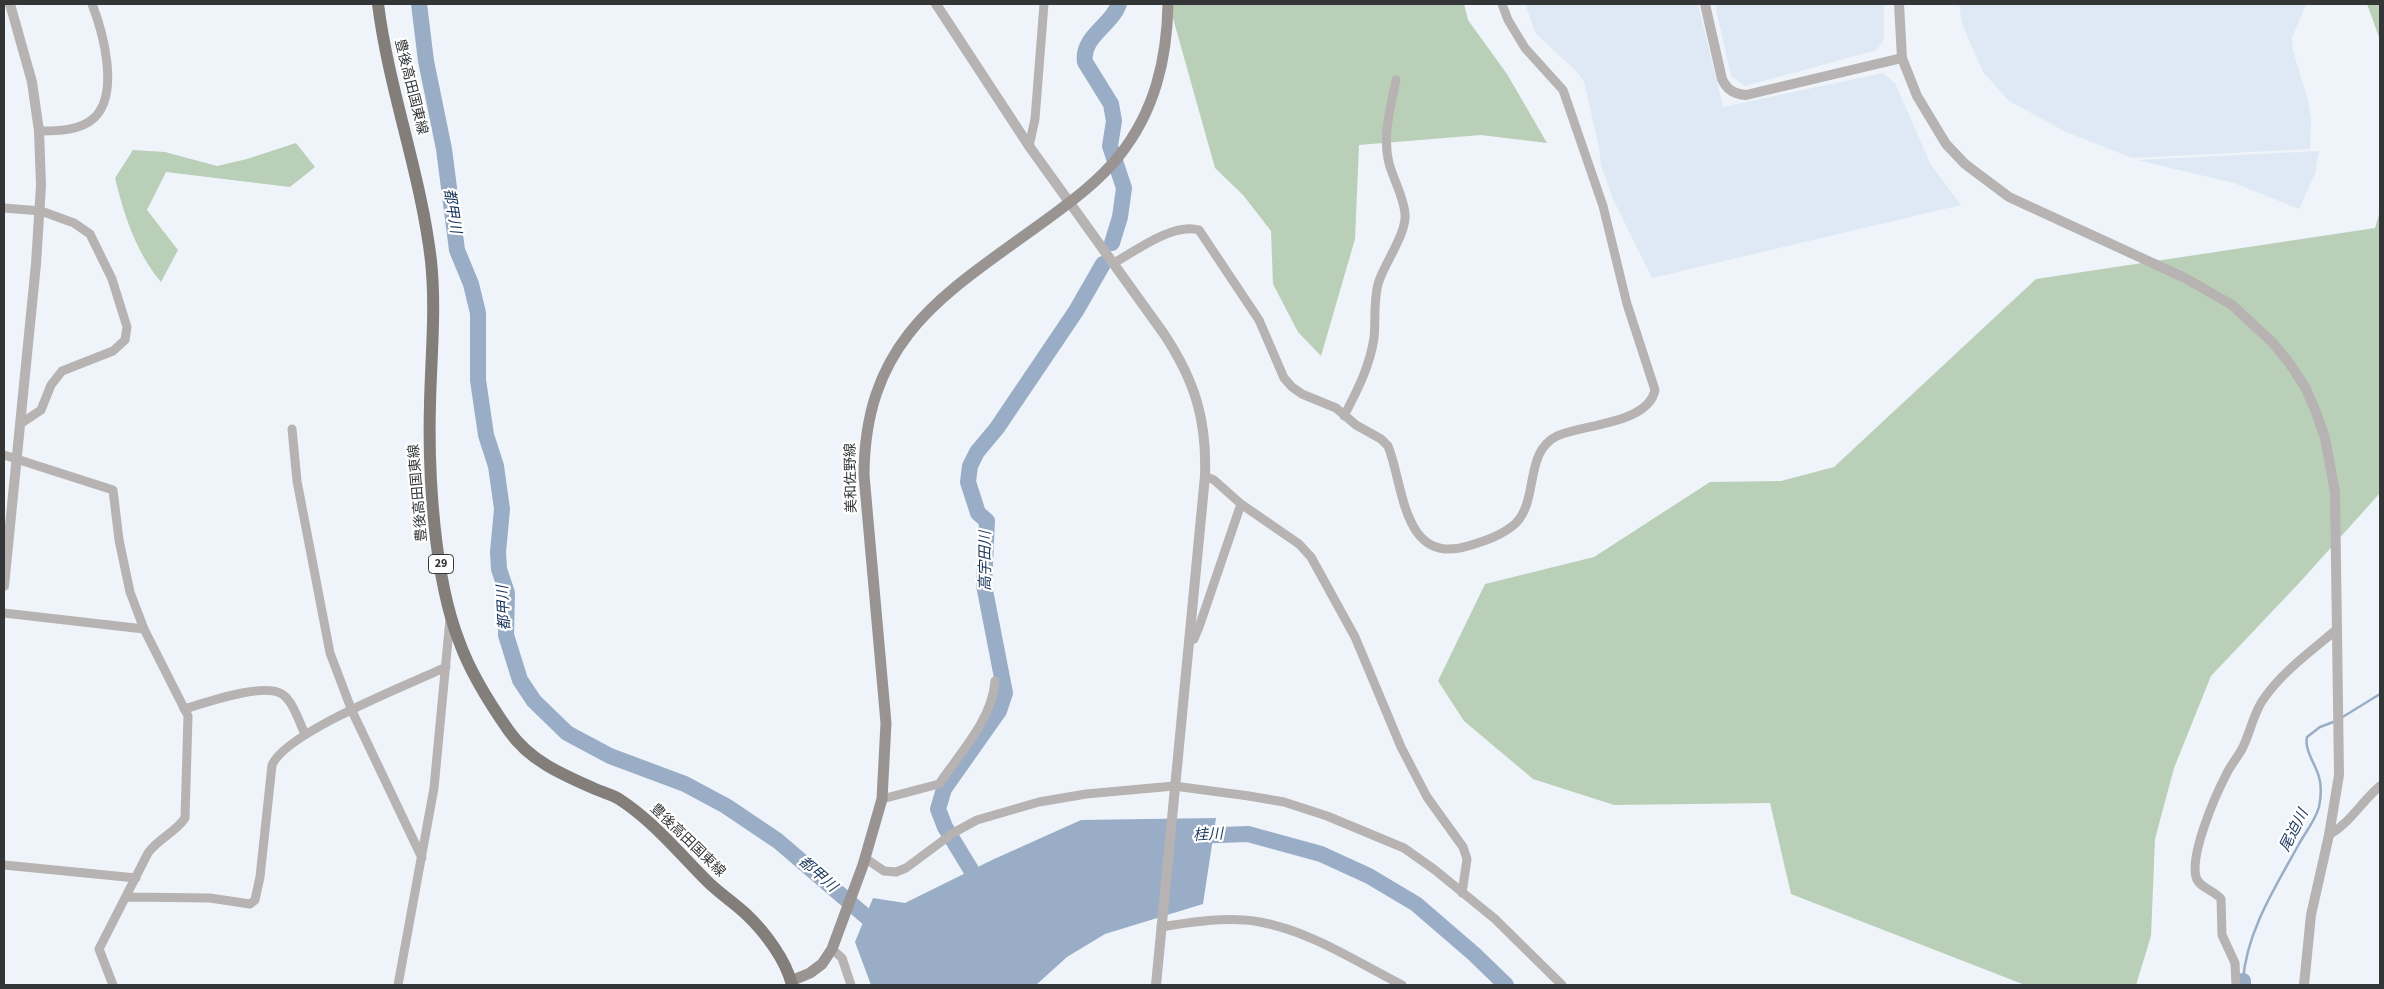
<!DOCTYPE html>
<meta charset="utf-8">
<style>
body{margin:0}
#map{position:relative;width:2384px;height:989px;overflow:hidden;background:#eef4f9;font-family:"Source Sans 3",sans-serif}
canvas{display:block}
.frame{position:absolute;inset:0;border:5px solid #333537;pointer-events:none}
</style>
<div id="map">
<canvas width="2384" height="989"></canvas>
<div class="frame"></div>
</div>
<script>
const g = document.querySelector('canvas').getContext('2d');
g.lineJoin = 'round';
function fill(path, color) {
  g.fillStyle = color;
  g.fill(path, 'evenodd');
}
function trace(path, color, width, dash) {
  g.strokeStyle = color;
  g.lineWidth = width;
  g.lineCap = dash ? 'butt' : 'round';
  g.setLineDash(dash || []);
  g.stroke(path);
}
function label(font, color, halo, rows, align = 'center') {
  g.font = font + ' "Source Sans 3","Noto Sans JP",sans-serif';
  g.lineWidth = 4.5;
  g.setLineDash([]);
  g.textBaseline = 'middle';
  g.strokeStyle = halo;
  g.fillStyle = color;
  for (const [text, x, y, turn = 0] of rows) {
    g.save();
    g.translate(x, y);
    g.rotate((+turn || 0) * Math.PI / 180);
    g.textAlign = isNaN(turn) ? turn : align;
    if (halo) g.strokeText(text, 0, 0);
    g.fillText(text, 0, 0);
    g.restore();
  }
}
fill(new Path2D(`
 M1525,4h173l25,103 160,-34 12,10 36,82 30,40 -309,73 -39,-79 -12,-33 -2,-19 -15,-65 -7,-10 -41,-38z
 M1715,4h169v35l-7,11 -132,36 -14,-10z
 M1959,4h347l-14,34 1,13 15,49 3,18 -1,31 -178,9 -66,-26 -57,-31 -26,-29 -21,-48z
 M2319,151l-4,23 -16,35 -65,-26 -97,-23z`), '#dee9f5');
fill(new Path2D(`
 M1169,4h295l4,16 39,54 40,69 -66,-8 -122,10 -4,94 -34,117 -23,-24 -25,-48 -2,-53 -28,-36 -28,-27z
 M2367,4h13v36z
 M296,143l19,24 -25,20 -124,-15 -19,38 31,40 -17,32c-25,-30 -37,-67 -46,-104l18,-28 32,2 52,14 30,-7z
 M2380,211v282l-79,88 -90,95 -37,92 -19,71 -4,97 -15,49h-111l-234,-91 -21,-91 -156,2 -81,-26 -69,-58 -26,-40 47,-97 109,-27 116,-75 71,-1 53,-14 202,-188 339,-51z`), '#bacfb8');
fill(new Path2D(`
 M1216,818l-13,86 -98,30 -38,23 -31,28h-165l-16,-43 18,-44 32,5 87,-43 89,-40z`), '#9aadc7');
trace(new Path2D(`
 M2341,718l39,-24
 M2243,981c3,-49 33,-95 56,-137 7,-13 16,-23 20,-37 2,-10 3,-20 0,-30 -3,-12 -15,-27 -12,-40l13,-10 16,-6`), '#9aadc7', 2.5);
trace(new Path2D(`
 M419,4l7,57 18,88 13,101 14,34 7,29v67l8,55 10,31 6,43 -4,43 1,17 8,24 -1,42 14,45 14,21 33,32 43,23 75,28 41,22 52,35 105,90
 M1112,243l8,-26 4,-29 -14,-42 4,-25 -3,-17 -26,-42c-4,-25 27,-37 34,-58
 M1191,836l57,-2 73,20 48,22 47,28 58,50 32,31
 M982,888l-37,-61 -7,-18 6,-20 55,-78 6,-18 -21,-108 3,-64 -9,-8 -10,-31 2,-16 7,-14 20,-24 79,-117 27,-47
 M2243,981v4`), '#9aadc7', 16);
trace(new Path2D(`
 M39,131c18,0 41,0 55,-13 26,-24 9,-86 -2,-114
 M1029,146l6,-27 9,-115
 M4,208l37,3 33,12 16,11 22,45 15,48 -2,13 -12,11 -51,20 -11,14 -10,25 -21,14
 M1114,263c21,-12 60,-41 85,-33l60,90 25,58 8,9 10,7 34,14 20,17 25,14 7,7c16,39 14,120 80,100 17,-5 35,-11 48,-23 23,-24 8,-71 41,-87 27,-12 91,-12 98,-46l-28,-86 -24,-98 -40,-116 -38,-42 -17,-28 -6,-16
 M1344,416c13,-25 26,-50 30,-78 2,-18 -1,-40 5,-57 6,-18 28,-49 26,-67 -1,-17 -12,-35 -16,-51 -7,-27 2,-57 7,-83
 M292,429l5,52 33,172 22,58 70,147
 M4,455l109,35 6,50 11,52 14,37 44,87 -3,102c-9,14 -27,21 -37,35l-49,96 14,36
 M1205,476l9,4 27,24 58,40 12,13 44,80 46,110 26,50 36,50 4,12 -5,34
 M4,613l140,16
 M1189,641l5,-2 5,-12 42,-123
 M184,709c21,-6 79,-27 98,-15 11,7 17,28 23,40
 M882,799l57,-15c21,-31 53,-64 56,-103
 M2329,835c22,-13 32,-33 51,-49
 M865,858l19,13 12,1 10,-4 47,-35 24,-13 62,-18 47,-8 88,-8 75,10 35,6 43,14 77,32 31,22 60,49 67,66
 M4,865l132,13
 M127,897l83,1 40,6 5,-4 5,-23 12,-112c14,-33 138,-81 174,-98
 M1161,927c31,-5 67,-11 99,-5 50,9 97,40 142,63
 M832,949l10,9 9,27
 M398,985l36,-197 16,-169
 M2236,985l-1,-22 -13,-28 -1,-36c-7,-9 -22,-11 -25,-22 -6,-23 19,-81 30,-102 4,-9 11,-17 16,-26 9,-17 11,-37 23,-52 19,-27 48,-47 72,-68`), '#b6b3b2', 9);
trace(new Path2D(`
 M936,4l93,142 135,188c31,47 43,86 41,142l-49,509
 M1705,4l17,75c5,11 12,15 24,16l156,-37
 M1899,4l3,54 15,38 29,48 19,20 44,33 176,81 47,27 40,37 18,22 15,23 11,25 9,26 10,54 4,283 -10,60 -18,80 -7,70
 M4,586l32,-322 5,-79 -2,-54 -7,-49 -22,-78`), '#b6b3b2', 10);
trace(new Path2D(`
 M791,981l19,-8 12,-9 10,-15 31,-84 19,-66 4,-76 -22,-248c1,-139 82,-182 182,-255 26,-19 53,-39 73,-64 36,-45 48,-97 49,-152`), '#999492', 11);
trace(new Path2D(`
 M378,4c11,87 43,170 53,257 5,48 0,95 -1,143 -2,69 4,173 29,237 11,31 31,63 50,90 20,29 52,43 84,57 8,4 18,6 26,11 34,22 59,53 88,82 12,12 26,21 39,33 19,18 40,46 46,71`), '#847e7b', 12);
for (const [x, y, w] of [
 [441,564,25]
]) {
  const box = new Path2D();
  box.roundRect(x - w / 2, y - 9.5, w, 19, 4);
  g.fillStyle = '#fff';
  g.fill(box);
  trace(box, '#333537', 1);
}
label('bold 12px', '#333537', null, [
 ["29",441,564]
]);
label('14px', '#333537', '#fff', [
 ["豊後高田国東線",410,87,76],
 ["美和佐野線",852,478,-91],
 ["豊後高田国東線",419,493,-95],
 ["豊後高田国東線",687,841,44]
]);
label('italic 15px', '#1a365b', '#fff', [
 ["都甲川",451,211,81],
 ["高宇田川",987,561,-90],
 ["都甲川",505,608,-93],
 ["尾迫川",2295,831,-63],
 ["桂川",1208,836,-3],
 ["都甲川",817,875,41]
]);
</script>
